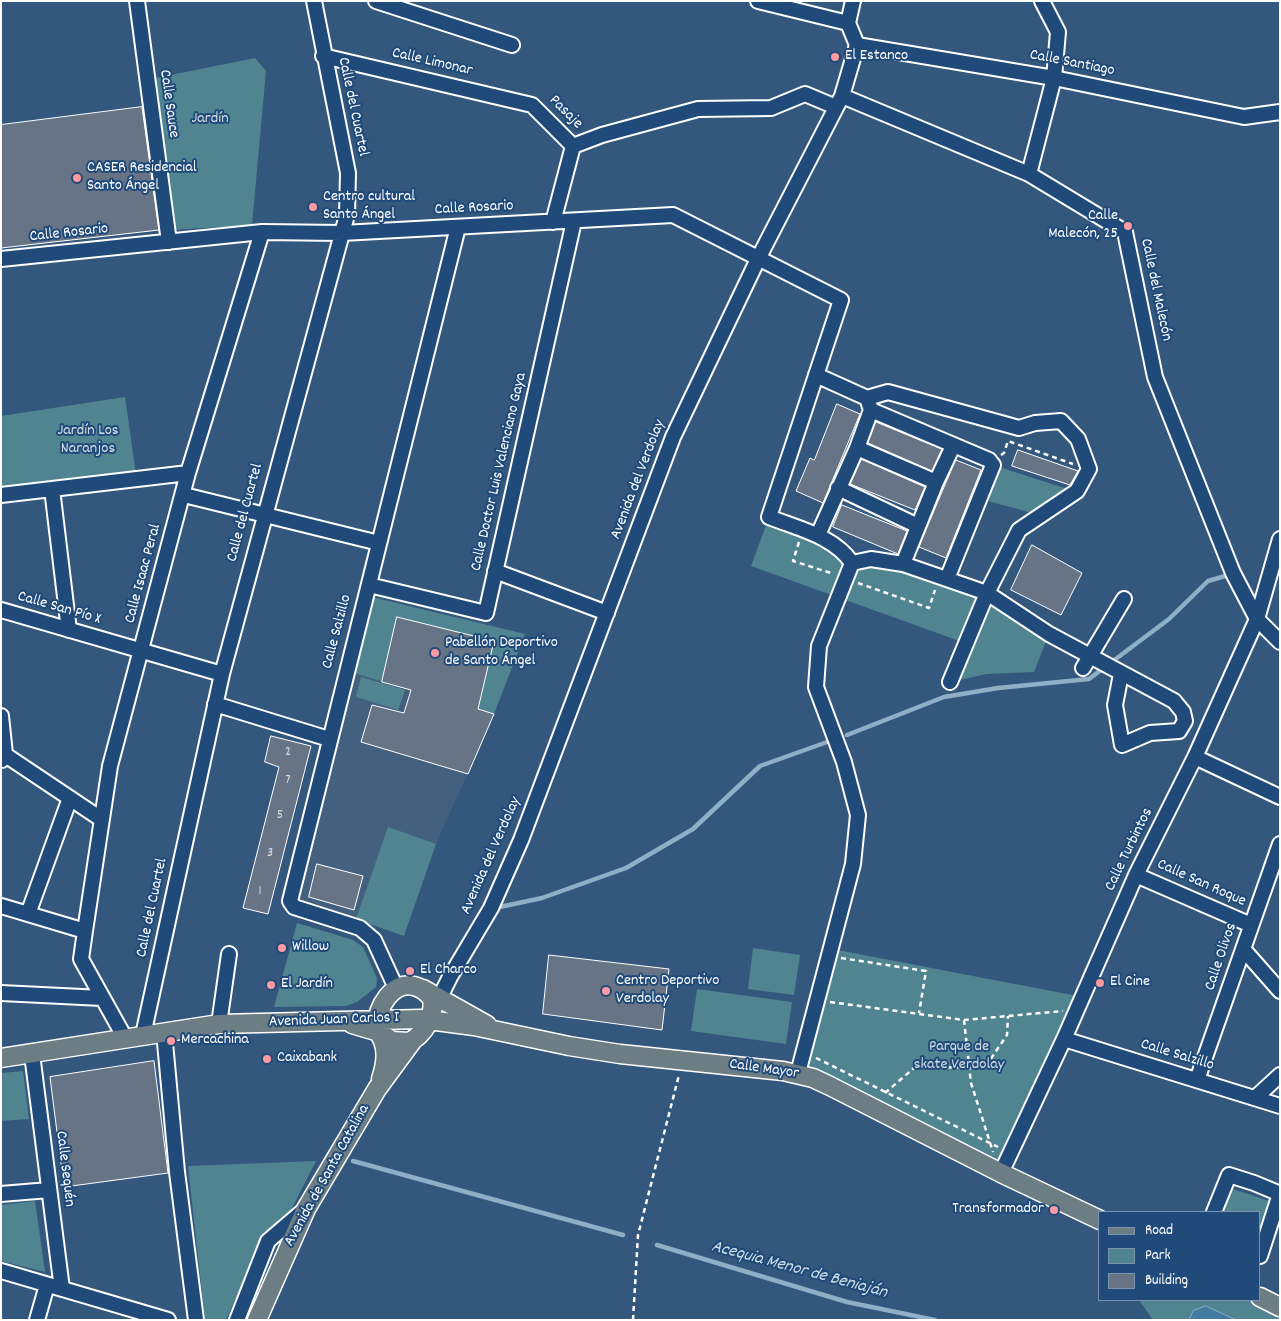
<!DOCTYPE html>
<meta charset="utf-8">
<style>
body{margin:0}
#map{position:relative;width:1281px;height:1321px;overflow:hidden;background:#34577d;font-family:Dekko,sans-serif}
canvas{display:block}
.frame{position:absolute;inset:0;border:2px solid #fff;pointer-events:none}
.legend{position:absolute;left:1098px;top:1211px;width:162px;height:90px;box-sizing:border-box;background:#1f4a7a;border:1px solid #7992af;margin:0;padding:6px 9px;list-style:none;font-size:15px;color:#fff}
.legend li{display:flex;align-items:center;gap:10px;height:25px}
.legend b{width:25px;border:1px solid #7992af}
</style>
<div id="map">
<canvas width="1281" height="1321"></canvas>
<div class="frame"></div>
<ul class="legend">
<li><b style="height:6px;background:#6d7d84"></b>Road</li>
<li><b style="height:14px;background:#508491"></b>Park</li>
<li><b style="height:14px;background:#667485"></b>Building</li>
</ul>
</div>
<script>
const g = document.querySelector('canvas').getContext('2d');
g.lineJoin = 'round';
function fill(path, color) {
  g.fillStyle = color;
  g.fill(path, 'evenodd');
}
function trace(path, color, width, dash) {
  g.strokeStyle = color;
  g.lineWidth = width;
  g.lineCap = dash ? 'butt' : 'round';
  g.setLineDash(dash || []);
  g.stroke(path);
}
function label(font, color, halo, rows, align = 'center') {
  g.font = font + ' Dekko,sans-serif';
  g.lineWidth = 4;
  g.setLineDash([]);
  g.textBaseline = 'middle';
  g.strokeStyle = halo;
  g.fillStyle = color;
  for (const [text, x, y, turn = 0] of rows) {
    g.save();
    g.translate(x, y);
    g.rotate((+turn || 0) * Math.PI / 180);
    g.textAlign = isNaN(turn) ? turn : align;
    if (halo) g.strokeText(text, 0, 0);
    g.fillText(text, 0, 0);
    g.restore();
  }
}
fill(new Path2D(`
 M346,671l148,43 -58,130 -32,92 -48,-17 -66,-18z`), '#43607f');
fill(new Path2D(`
 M255,58l11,13 -14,154 -81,5 -20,-151z
 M125,397l11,77 -135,15v-73z
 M993,465l84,27 -38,23 -58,-16z
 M769,517l49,18 34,28 19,-4 76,20 102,55 -15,38 -47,2 -37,8 15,-39 -214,-77z
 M372,597l153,37 -31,80 -148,-43z
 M361,677l44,13 -7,20 -42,-13z
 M388,827l48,17 -32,92 -48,-17z
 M297,923l56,17 10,7 14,31 -1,9 -19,15 -11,4 -72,1z
 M753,948l47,7 -6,40 -46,-6z
 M832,949l251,48 -82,176 -203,-100z
 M697,989l95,13 -6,42 -95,-13z
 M23,1071l6,48 -28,2v-48z
 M316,1161l-26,51 -28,27 -36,81h-21l-17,-154z
 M1230,1188l39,13 -9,28v-17h-38z
 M35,1201l10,71 -44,-11v-56z
 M1139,1300h121l20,7v13h-127z`), '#508491');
const water = new Path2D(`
 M1206,1306l30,14h-47l4,-9z`);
fill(water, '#437aa0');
trace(water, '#8eafc6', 1);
trace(new Path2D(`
 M847,735l97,-38 54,-9 91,-9 80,-60 39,-38 24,-7
 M495,908l47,-10 84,-30 67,-39 67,-63 70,-25
 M353,1161l270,74
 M657,1245l190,57 88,18`), '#8eafc6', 4.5);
const building = new Path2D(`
 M142,107l17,123 -158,18v-123z
 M837,404l23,10 -37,89 -27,-12 14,-33 4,2z
 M876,422l66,27 -10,22 -64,-28z
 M1018,450l60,21 -8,14 -58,-19z
 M861,459l64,28 -10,23 -65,-26z
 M956,460l25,10 -35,88 -27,-11z
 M842,505l65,26 -9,23 -65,-27z
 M1032,545l50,28 -21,42 -50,-25z
 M397,617l97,24 -16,68 16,5 -26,60 -107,-32 11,-37 32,8 7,-23 -29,-8z
 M271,736l40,10 -43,168 -25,-6 36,-141 -14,-5z
 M317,864l46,12 -9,34 -45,-13z
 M549,955l120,14 -7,61 -119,-16z
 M154,1061l14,112 -104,14 -14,-110z`);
fill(building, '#667485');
trace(building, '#fff', 1);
const minor = new Path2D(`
 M137,1l32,241
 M376,1l136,44
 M758,1l90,22
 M857,45l197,33 190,39 36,-5
 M323,56l209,49 41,41
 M842,96l187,78 96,58 30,145 78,196 24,46 23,23
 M573,146l29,-11 96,-26 73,-1 34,-14 31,13
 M1029,174l25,-96 4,-46 -16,-31
 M553,222l20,-76
 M1,259l261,-27 80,1 331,-18 168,85 -72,217c30,12 65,19 83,46l-33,83 -3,41 28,75 14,53 -5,49 -55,209
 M816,375l51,23 21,-6 131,36 16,-5 26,-2 17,18 11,30 -12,22 -58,39 -32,63 -84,-29 -32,-5 -19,4
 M867,398l4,12 118,50 4,5 -46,114
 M857,448l79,34
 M838,488l80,38
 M52,489l17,141
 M1,495l187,-22
 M184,495l195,48
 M818,535l39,-87 14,-38
 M903,564l33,-82 17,-36
 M495,571l112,42
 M369,585l117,28 88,-392
 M1,610l221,64
 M1083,668l41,-69
 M950,682l37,-89 62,41 125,67 9,11 2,9 -6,10 -29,2 -28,12 -7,-40 6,-31
 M215,704l114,35
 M1,716l4,38 -3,6
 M1,752l100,67
 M1195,757l85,40
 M1136,875l115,50
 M1,906l84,25 -4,28 44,79
 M28,914l42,-116
 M85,931l25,-165 78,-293 74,-241
 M1244,950l36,41
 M396,988l-22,-48 -14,-12 -66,-21 -4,-6 168,-674
 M1,993l101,5
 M435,1007l15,-30 41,-69 30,-68 152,-403 85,-178 84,-163 15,-51 -9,-22 5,-22
 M219,1024l10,-70
 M164,1032l13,140 19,148
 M143,1035l79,-361 125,-459 1,-42 -34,-172
 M1064,1039l216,67
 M32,1054l30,235
 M1197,1080l83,-236
 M1255,1098l25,-23
 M1001,1173l63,-134 72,-164 59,-118 62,-138 23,-80
 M1,1194l48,-4
 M1214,1212l15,-37 25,8 24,10 1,4 -19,59
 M1,1271l167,49
 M37,1320l10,-35
 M237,1320l31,-79 35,-30`);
const major = new Path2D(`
 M423,989l64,36
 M352,1024l27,8 13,9 17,1c15,-7 26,-26 23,-43 -4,-6 -10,-11 -18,-13 -21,-6 -38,22 -37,40 1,6 4,10 6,15 5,12 2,26 -2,38
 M1,1058l218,-34 202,-5 53,7 95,20 51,8 163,17 30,7 17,8 171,87 99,47
 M1260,1297l20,10
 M257,1320l49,-111 71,-120 36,-49`);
trace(minor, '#fff', 18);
trace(major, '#fff', 21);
trace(new Path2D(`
 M1001,455l3,-2 4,-12 65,23
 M799,542l-6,19 41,13
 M858,583l71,25 6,-18
 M841,958l85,13 -7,42
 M830,1002l134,18 99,-9
 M964,1020l7,63 22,69
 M816,1058l182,89
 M885,1093l29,-25 56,-1 20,-7 17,-25 1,-19
 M633,1320l5,-85 41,-160`), '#fff', 2.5, [5, 4]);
trace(minor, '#1f4a7a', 14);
trace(major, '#6d7d84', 18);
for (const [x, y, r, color] of [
 [835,57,5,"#ff9aa2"],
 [77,178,5,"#ff9aa2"],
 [313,207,5,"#ff9aa2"],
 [1128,226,5,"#ff9aa2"],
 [435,653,5,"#ff9aa2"],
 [282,948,5,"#ff9aa2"],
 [410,971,5,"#ff9aa2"],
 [1100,983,5,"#ff9aa2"],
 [271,985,5,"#ff9aa2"],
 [606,991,5,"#ff9aa2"],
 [171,1041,5,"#ff9aa2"],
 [267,1059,5,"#ff9aa2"],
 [1054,1210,5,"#ff9aa2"]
]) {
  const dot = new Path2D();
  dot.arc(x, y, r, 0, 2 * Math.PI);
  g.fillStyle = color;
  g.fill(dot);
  trace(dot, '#1f4a7a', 2);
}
label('14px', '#d9dce0', null, [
 ["2",288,753],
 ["7",288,781],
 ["5",280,816],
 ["3",270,854],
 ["1",260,892]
]);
label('16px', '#fff', '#1f4a7a', [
 ["El Estanco",845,57],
 ["CASER Residencial",87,169],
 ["Santo Ángel",87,187],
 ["Centro cultural",323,198],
 ["Santo Ángel",323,216],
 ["Calle",1118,217,"right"],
 ["Malecón, 25",1118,235,"right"],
 ["Pabellón Deportivo",445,644],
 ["de Santo Ángel",445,662],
 ["Willow",292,948],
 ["El Charco",420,971],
 ["Centro Deportivo",616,982],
 ["Verdolay",616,1000],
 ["El Cine",1110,983],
 ["El Jardín",281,985],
 ["Mercachina",181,1041],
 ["Caixabank",277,1059],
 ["Transformador",1044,1210,"right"]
], 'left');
label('16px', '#fff', '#1f4a7a', [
 ["Calle Limonar",432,63,13],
 ["Calle Santiago",1072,64,11],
 ["Calle Sauce",168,104,82],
 ["Calle del Cuartel",352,107,78],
 ["Pasaje",565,113,45],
 ["Calle Rosario",474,209,-3],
 ["Calle Rosario",69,234,-6],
 ["Calle del Malecón",1155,290,78],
 ["Calle Doctor Luis Valenciano Gaya",500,472,-77],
 ["Avenida del Verdolay",639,480,-69],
 ["Calle del Cuartel",246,513,-75],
 ["Calle Isaac Peral",144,574,-75],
 ["Calle San Pío X",59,609,16],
 ["Calle Salzillo",338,632,-75],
 ["Calle Turbintos",1130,850,-64],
 ["Avenida del Verdolay",492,856,-66],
 ["Calle San Roque",1201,884,24],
 ["Calle del Cuartel",153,908,-78],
 ["Calle Olivos",1222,957,-71],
 ["Avenida Juan Carlos I",334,1021,-2],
 ["Calle Salzillo",1177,1056,17],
 ["Calle Mayor",764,1070,8],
 ["Calle Sequén",64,1169,83],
 ["Avenida de Santa Catalina",328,1176,-61]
]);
label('16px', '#d3e0e4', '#1f4a7a', [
 ["Jardín",210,120],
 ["Jardín Los",88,432],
 ["Naranjos",88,450],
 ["Parque de",959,1048],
 ["skate Verdolay",959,1066]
]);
label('italic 18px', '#d0dee7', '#1f4a7a', [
 ["Acequia Menor de Beniaján",799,1271,15]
]);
</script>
